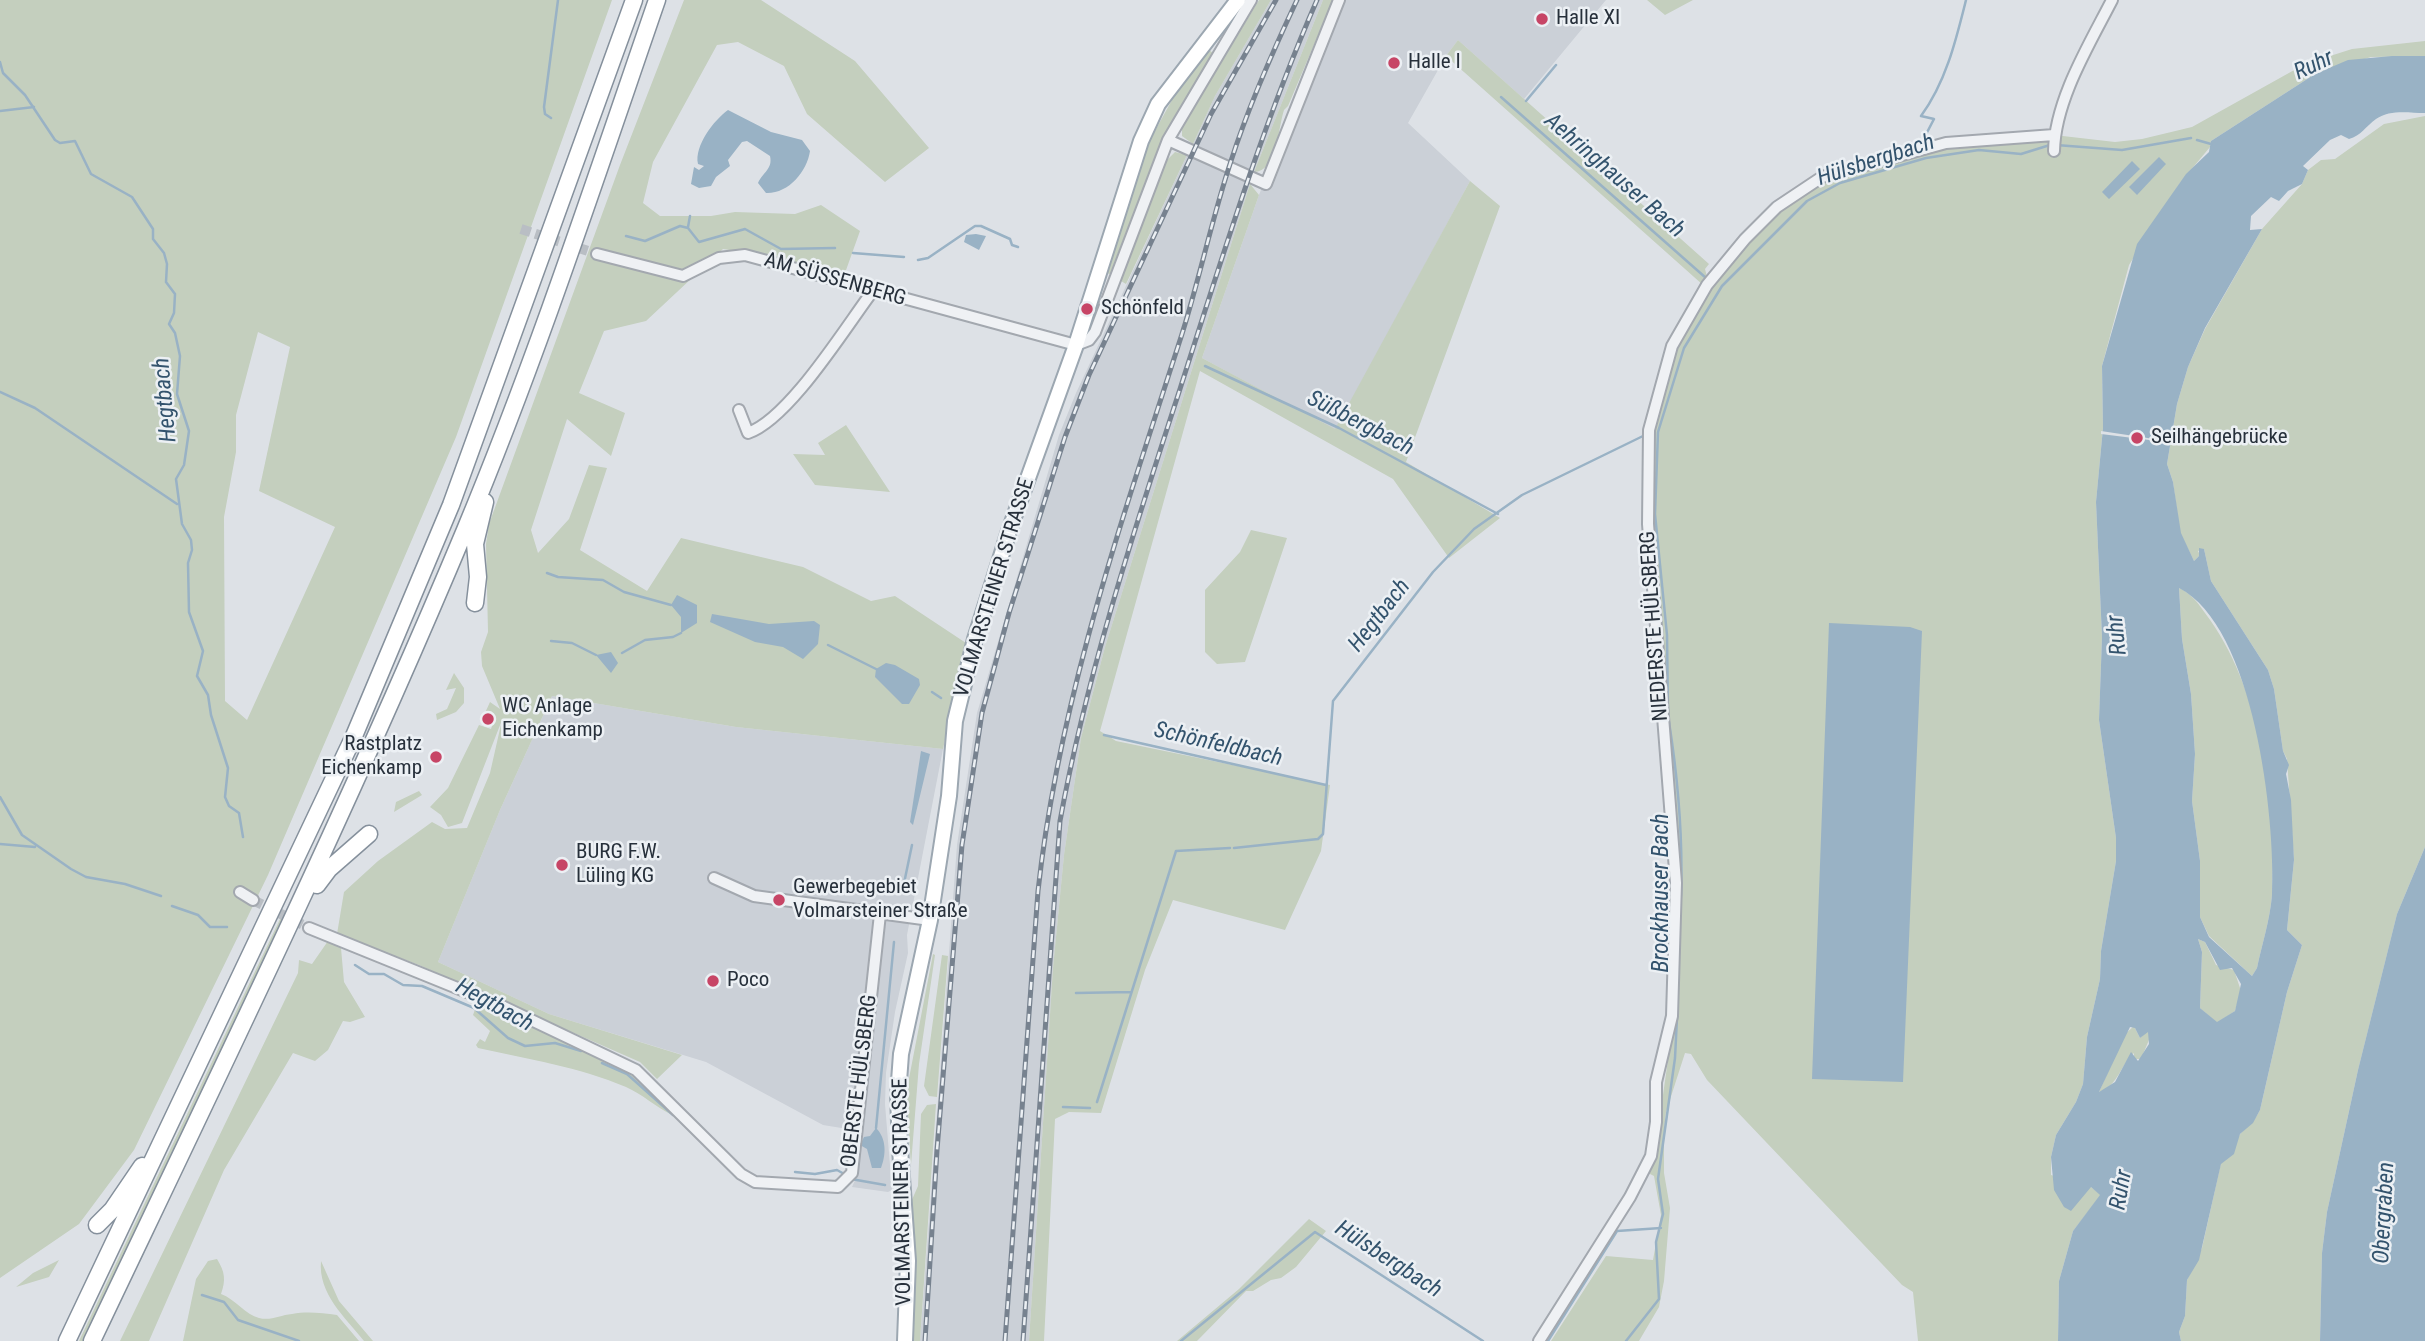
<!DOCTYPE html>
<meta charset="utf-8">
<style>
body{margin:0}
canvas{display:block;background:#dde1e6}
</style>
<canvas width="2425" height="1341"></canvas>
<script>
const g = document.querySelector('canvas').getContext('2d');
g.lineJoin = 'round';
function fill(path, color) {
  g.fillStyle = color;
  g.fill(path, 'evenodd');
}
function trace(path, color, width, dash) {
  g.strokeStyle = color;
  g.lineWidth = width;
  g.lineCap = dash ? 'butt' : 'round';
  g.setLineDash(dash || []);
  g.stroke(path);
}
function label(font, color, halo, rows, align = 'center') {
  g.font = font + ' "Roboto Condensed",sans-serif';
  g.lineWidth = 5;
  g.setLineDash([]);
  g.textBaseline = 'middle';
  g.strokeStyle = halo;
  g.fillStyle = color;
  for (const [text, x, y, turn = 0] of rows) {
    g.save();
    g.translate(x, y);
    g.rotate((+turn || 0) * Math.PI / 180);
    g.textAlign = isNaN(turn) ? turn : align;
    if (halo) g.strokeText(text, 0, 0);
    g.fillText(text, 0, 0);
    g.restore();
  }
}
fill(new Path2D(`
 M1271,0h52l-69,172 -61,-28 22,-48z
 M1335,0h271l-82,99 -66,-59 -12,16 -38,67 62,58 -134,249 -134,-72 57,-163z
 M1187,155l63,29 -145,463 -24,91 -17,117 -11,113 -24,373h-109l37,-496 20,-132 82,-278 17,-42z
 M552,696l184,31 207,22 -36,186 1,18 -13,59 -9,61 -1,31 7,86 -4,2 -36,-5 5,-11 3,-45 -37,-6 -117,-63 -157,-48 -111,-52 62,-152z`), '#cbd0d7');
fill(new Path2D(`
 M0,0h612l-156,437 -188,438 -134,275 -55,74 -79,54zM258,332l32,15 -31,144 76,36 -88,193 -22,-19 -1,-184 12,-65v-37z
 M684,0h77l94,61 74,87 -44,34 -78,-68 -23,-48 -46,-24 -21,3 -64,117 -10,41 17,13h51l24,-4 60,2 26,-9 39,26 -15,42c-42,-5 -81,-19 -122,-24l-77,72 -42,10 -25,62 46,20 -14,43 -44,-37 -36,111 7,23 31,-34 20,-54 18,3 -27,82 67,41 34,-53 122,29 68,34 24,-5 71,47 -23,106 -207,-22 -184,-31 -52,114 -62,152 111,52 133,41 -25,24 -17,-17 -221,-97 -82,-31 7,-42 34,-31 54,-39 13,7 22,-1 23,-55 12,-53 -40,103 -14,4 -7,-12 -11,-8 18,-19 31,-63 12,4 4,-12 -10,-4 5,-11 10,7 -18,-43 -1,-14 7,-20 -2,-88 3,-20 131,-359z
 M1259,0h12l-56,96 -22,48 -11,-8v-9z
 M1323,0h10l-45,106 -4,4c-6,18 -7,62 -30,62z
 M1647,0h46l-28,15z
 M1458,40l251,224 -4,5 2,8 -4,8 -257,-229z
 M2425,41v15l-54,1 -56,17 -104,67 -1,6 -30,36 -51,82 -27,101 1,62 -7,74 6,135 -3,83 17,118v23l-15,90 -1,28 -13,58 -4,47 -7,18 -20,33 -5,22v18l40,12 10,8 -28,36 -14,50 -1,60h-140l-5,-49 -11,-7 -195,-205 -16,-26 -6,-1 -19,59 -2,19v42l6,35 -6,73 -5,26 -20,34h-88l55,-85 47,4 8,-45 -7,-39 -6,-3c13,-47 16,-95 25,-143h3l6,-156 -6,9 -16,-183 -11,-260 23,-94 73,-107 77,-62 90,-27 135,-16 1,12 6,-11 61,7 27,-3 50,-12 113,-63 47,-15z
 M1209,50l4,3 -54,93 -49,128 -4,-1 44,-133 28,-51z
 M2425,116v731l-28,67 -39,156 -31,142 -5,41 -2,88h-139l-2,-9 6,-16 2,-36 15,-32 19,-85c16,-11 11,-20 21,-31 8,-8 13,-12 18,-22l27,-118 15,-47 -15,-15 7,-70 -7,-101 -4,-8 -9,-62 -6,-19 -57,-89 -7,-32 -6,2 2,4 -6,6 -14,-28 -7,-51 -6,-18 10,-60 11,-37 17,-38 57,-100 40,-45 6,-14 13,-10 14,-1 49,-35z
 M1175,152l12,3 -61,129 -5,-3 45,-120z
 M1470,181l30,25 -94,256 94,56 -51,40 -56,-79 -193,-108 -100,360 16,10 214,44 -9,66 -36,79 -112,-30 -28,70 -44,143 -32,-1 -14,7 -11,222h-15l24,-373 11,-113 17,-117 24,-91 145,-463 9,11 -57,163 133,71z
 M846,425l44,67 -75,-7 -22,-31 32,1 -7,-12z
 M1251,530l36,8 -42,124 -28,2 -12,-12v-62l35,-38z
 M2179,588c13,6 18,14 26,25 56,73 72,192 67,282 -2,25 -10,49 -15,73l-5,8 -43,-40 -9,-19v-56l-8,-60 3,-47 -4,-60 -9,-55z
 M454,673l10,15v15l-8,9 -19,8 -1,-6 11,-5 9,-21 -10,2z
 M419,791l3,4 -28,17 2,-10z
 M281,917l3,1 -201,423h-4z
 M2198,939l7,3 11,23 18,5 7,21 -6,20 -18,12 -17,-15 2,-56z
 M328,941l13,7 3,34 21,35 -15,5 -7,-1 -15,29 -13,11 -22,-8 -69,117 -75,171h-29l178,-368 1,-13 13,4z
 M933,954l2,1 -16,109 -8,101 -5,-71z
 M942,955l6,1 -11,141 -8,-1 -5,-10z
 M478,1001l159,73 37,38 -2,3c-16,-8 -30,-21 -46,-28 -47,-20 -98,-28 -148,-39l-2,-3 4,-6 5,3 5,-11 -17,-16z
 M2134,1026l6,12 7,-7 4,4 -10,24h-7v-6c-14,12 -15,32 -35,39l25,-57z
 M936,1104l-16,237h-8l4,-81 -5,-58 7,-16 3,-72 6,-9z
 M1309,1219l17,12 -30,36 -15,11 -10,2 -18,11h-7l-49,50h-20l62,-52z
 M217,1259c8,13 9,21 4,35 14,5 25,21 38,24 12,3 21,-3 33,-4 15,-3 30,-1 45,1l22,26h-176l13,-62 12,-18z
 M59,1260l-10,17 -33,10 17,-14z
 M321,1261l18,40 34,40h-9c-19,-24 -46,-47 -43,-80z`), '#c4cfbe');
fill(new Path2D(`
 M2392,56h33v57c-16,0 -35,-4 -49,6 -10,7 -15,17 -27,20l-8,-4 -11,5 -27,26 5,4 -6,14 -14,7 -9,10 -8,-4 -20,19 -1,14 12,-1 -57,99 -17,39 -11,37 -10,60 6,18 8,51 13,28 5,-5v-8l5,1 7,32 57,89 6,19 9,62 6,14 -3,9 5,26 3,60 -7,70 15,15 -15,47 -27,118 -7,13 -13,11 -6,20 -13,10 -22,96 -12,20 -2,36 -6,16 2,9h-123l1,-60 14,-50 27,-36 -9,-8 -20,24 -7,-4 -10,-17 -3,-33 5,-22 20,-33 7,-18 4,-47 13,-58 1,-28 15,-90v-23l-17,-118 3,-83 -6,-135 7,-74 -1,-62 35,-122 49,-70 23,-22 2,-11 104,-67 33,-14zM2179,588c75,38 97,231 93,307 -2,25 -10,49 -15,73l-5,8 -43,-39 -9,-20v-56l-8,-60 3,-47 -4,-60 -9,-55zM2198,939l7,3 15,28 12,-2 9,16 -6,27 -18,11 -17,-14 2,-56zM2130,1027l5,1 5,10 8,-6 1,12 -11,17 -7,-9 -16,30 -16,10z
 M728,110l43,22 31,8 8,11c-3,21 -22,43 -44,42l-8,-10c5,-11 15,-14 12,-27l-23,-15 -5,1 -14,18 2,6 -14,11 -5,9 -12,2 -8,-4 3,-17 5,3 5,-4 -6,-2c-4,-18 16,-44 30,-54z
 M2159,157l7,7 -29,31 -8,-8z
 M2132,161l8,8 -31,30 -7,-7z
 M976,234l10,2 -7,14 -15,-8 2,-7z
 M677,595l20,10v18l-16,10v-16l-10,-12z
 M712,614l57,10 45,-3 6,4 -2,19 -15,15 -20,-12 -28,-5 -45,-20z
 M1829,623l81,4 12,4 -19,451 -91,-3z
 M611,652l7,11 -7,10 -15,-18z
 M886,663l9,2 24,14 1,6 -11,19h-7l-27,-27 1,-8z
 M921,751l9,3 -17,71 -3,-3z
 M2425,847v494h-105l2,-88 5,-41 31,-142 39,-156z
 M876,1128c11,11 10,27 5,40h-9l-5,-19 -7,-4 4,-8 6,-1z`), '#99b2c5');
fill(new Path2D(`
 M2101,431l73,11 -1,1 -72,-9z`), '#dde1e6');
trace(new Path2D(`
 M0,62l3,11 22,22 30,45 5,3 15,-2 16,33 41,23 21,32v10l11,14 3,11 -1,18 9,12 -1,19 -5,11 6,9 5,23 -3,38 12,37 -5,34 -8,14 6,45 9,16 1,10 -4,13 1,49 14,39 -6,25 11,19 3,20 17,53 -3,29 4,9 10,7 4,24
 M1501,97l205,181
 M1526,101l30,-36
 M0,111l34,-4
 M551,118l-6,-4 -1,-7 14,-107
 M2197,140l14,4
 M1922,142l12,-23 -13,-3c25,-34 35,-76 45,-116
 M2056,145l66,5 69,-12
 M688,227l2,-11
 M626,236l19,5 35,-15 8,2 11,14 46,-13 36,20 54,-1
 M853,253l51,4
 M918,260l10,-2 47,-32h6l29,13 2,6 6,2
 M1205,366l134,62 159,86
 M0,392l35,16 142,96
 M547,573l11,4 45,3 21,12 47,13
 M551,641l21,2 24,12
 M828,645l48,24
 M622,653l23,-13 28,-3 8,-4
 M932,692l9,6
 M1668,712l-1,-77 -12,-121 3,-82 26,-84 38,-62 85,-85 33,-18 86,-25 53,-8 42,4 29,-9
 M1669,722c9,57 14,116 12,174
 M1104,735l222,50
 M0,797l22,38 49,34 15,8 39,7 36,12
 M0,844l35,3
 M1234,848l84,-9 5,-5 10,-133 100,-129 41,-43 48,-34 121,-59
 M903,888l9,-43
 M172,906l26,9 12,12h17
 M355,965l14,9h15l19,11 19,1 52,22 34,30 17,8 30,-3 26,8
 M1076,993l55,-1
 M602,1063l25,11 46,41
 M1097,1102l79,-251 54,-3
 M1063,1107l27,1
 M876,1128l18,-186
 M795,1172l20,2 22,-4 9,5
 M851,1179l34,6
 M202,1295l22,7 14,18 61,21
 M1181,1341l134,-109 168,109
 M1548,1341l69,-110 44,-3
 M1626,1341l33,-42 -3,-57 7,-28 -5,-35 17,-121 2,-40`), '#99b2c5', 2.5);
trace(new Path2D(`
 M521,229l76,25
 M253,900l56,28`), '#b9bec4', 10, [10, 5]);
const minor = new Path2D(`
 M1168,140l83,-140
 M2054,151c1,-51 35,-106 58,-151
 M597,254l86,22 36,-18 26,-3 331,90 13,-5 6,-8 73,-192 98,44 73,-184
 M739,410l9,23c41,-14 97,-105 124,-141
 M714,878l40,18 176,24
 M240,892l13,8
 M309,928l195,79 132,63 105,104 14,8 83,5 14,-14 28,-259
 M1539,1341l91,-144 21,-41 5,-34v-40l16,-66 4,-133 -28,-359 1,-94 23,-84 35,-61 38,-46 32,-32 45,-30 124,-34 108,-8`);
const major = new Path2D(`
 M905,1341l3,-80 -8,-112 -2,-54 3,-41 29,-134 19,-124 6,-75 20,-82 34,-108 67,-186 65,-204 17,-37 80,-104`);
const highway = new Path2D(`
 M475,603l3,-26 -3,-33 10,-42
 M317,885l12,-16 40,-35
 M97,1225l15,-15 30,-44
 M67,1341l287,-605 97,-231 183,-505
 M92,1341c128,-269 258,-536 373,-811 72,-173 131,-353 192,-530`);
trace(minor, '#a3a8af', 14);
trace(major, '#9ca7b1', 18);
trace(highway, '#85909c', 19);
trace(minor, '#eff1f4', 10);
trace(major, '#fff', 14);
trace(highway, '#fff', 16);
const rail = new Path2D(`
 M925,1341l12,-191 25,-305 20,-132 27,-100 56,-176 24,-62 122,-261 65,-114
 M1005,1341l33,-450c21,-192 85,-374 144,-557 18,-57 30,-116 49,-173 18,-56 41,-108 66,-161
 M1023,1341l37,-520c27,-148 74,-290 120,-432 42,-131 82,-263 137,-389`);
trace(rail, '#77828f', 5);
trace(rail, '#ecf0f4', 2.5, [8]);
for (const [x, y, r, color] of [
 [1542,19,7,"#c74566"],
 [1394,63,7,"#c74566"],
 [1087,309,7,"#c74566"],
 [2137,438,7,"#c74566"],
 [488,719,7,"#c74566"],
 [436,757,7,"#c74566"],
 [562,865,7,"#c74566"],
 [779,900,7,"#c74566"],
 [713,981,7,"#c74566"]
]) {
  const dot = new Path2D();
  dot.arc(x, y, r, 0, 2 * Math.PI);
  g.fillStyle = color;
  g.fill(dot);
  trace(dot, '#ecf0f4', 2.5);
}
label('21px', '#27303b', '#ecf0f4', [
 ["Halle XI",1556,19],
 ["Halle I",1408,63],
 ["Schönfeld",1101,309],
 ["Seilhängebrücke",2151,438],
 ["WC Anlage",502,707],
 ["Eichenkamp",502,731],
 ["Rastplatz",422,745,"right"],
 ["Eichenkamp",422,769,"right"],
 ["BURG F.W.",576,853],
 ["Lüling KG",576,877],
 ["Gewerbegebiet",793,888],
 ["Volmarsteiner Straße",793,912],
 ["Poco",727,981]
], 'left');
label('21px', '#27303b', '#ecf0f4', [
 ["AM SÜSSENBERG",835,280,16],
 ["VOLMARSTEINER STRASSE",995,588,-73],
 ["NIEDERSTE HÜLSBERG",1655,626,-94],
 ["OBERSTE HÜLSBERG",860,1081,-83],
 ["VOLMARSTEINER STRASSE",903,1192,-91]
]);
label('italic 23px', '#33536d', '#ecf0f4', [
 ["Ruhr",2314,66,-25],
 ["Hülsbergbach",1876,161,-18],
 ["Aehringhauser Bach",1614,176,41],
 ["Hegtbach",166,400,-95],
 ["Süßbergbach",1360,424,27],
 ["Hegtbach",1380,616,-52],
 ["Ruhr",2118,635,-96],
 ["Schönfeldbach",1218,745,13],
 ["Brockhauser Bach",1662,893,-90],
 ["Hegtbach",494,1006,29],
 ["Ruhr",2122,1190,-80],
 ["Obergraben",2385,1213,-87],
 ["Hülsbergbach",1388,1260,33]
]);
</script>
